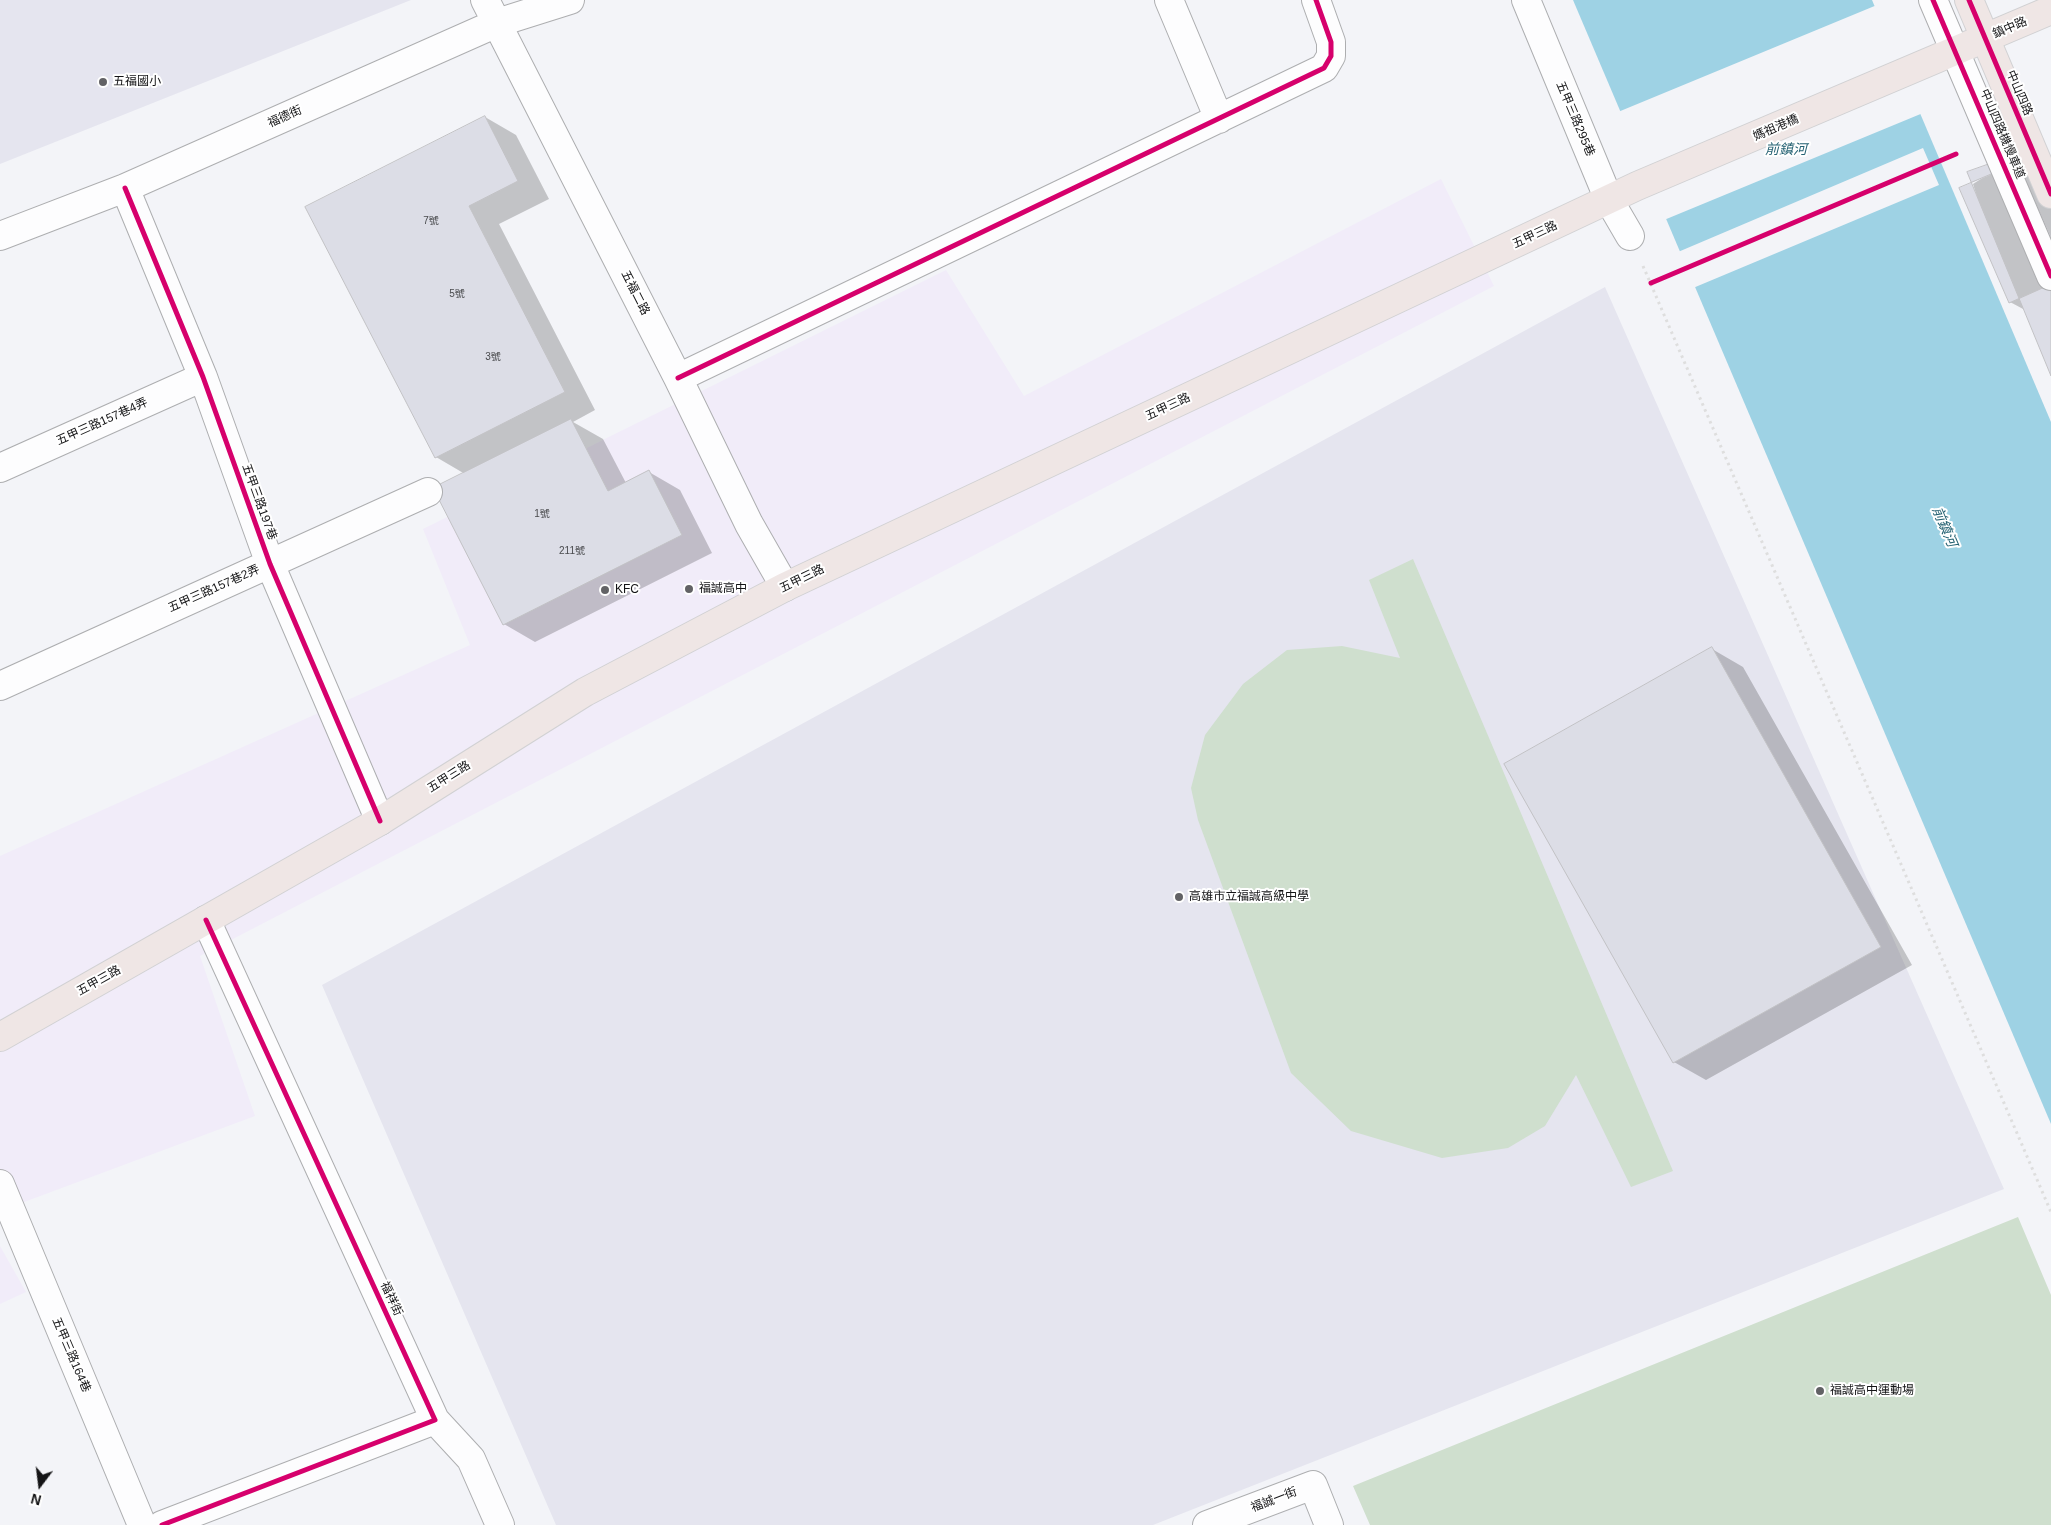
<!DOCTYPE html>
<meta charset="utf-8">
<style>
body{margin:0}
#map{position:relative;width:2051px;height:1525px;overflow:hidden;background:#f3f4f8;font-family:Arial,sans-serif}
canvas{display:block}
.north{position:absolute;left:15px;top:1460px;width:50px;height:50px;-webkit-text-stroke:4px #fff;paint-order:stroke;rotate:195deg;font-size:14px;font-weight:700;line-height:20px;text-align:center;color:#141416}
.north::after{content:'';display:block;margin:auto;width:18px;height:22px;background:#141416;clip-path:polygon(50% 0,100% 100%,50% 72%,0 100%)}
</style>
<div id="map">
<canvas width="2051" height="1525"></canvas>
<div class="north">N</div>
</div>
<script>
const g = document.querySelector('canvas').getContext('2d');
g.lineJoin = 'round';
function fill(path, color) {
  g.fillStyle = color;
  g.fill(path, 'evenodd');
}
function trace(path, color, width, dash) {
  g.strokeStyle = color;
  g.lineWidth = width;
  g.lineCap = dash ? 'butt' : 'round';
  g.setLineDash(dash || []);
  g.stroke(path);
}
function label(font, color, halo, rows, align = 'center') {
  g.font = font + ' Arial,"Noto Sans TC",sans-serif';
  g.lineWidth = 4;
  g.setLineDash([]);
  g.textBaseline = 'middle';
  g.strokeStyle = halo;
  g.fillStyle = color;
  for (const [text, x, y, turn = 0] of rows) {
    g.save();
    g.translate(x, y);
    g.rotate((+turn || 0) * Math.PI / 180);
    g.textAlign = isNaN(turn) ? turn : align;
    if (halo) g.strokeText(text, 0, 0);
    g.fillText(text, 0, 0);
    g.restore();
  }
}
fill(new Path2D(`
 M1441,179l53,107 -1294,670 55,160 -255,95v-355l470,-211 -47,-116 523,-259 78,126z
 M0,1246l26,46 -26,12z`), '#f1ecf9');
fill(new Path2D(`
 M0,0h411l-411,164z
 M1605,287l399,902 -851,336h-597l-234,-540z`), '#e5e5ef');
fill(new Path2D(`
 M1413,559l260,612 -42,16 -55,-112 -31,51 -37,22 -66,10 -91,-27 -60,-58 -93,-253 -7,-32 14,-53 38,-51 44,-34 55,-4 58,12 -31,-78z
 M2018,1217l33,78v230h-681l-17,-39z`), '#cfdfce');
fill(new Path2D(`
 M1573,0h299l179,422v702z`), '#9ed2e4');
fill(new Path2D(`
 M1877,5l46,108 -259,107 -46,-108z
 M1923,148l16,37 -246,103 -15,-36z`), '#f3f4f8');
fill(new Path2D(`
 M485,117l31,18 33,64 -50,25 96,186 -22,12 30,17 23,44 23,-11 31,18 32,63 -177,89 -31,-18 -39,-150 -29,-17 -129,-250z
 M2015,157l31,18 5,10v188l-26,-63 -15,-8 -37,-118z
 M1712,649l31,18 169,298 -206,115 -32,-18z`), '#0003');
const building = new Path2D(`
 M485,116l33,65 -49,25 96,186 -130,66 -130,-251z
 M2015,155l36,81v140l-84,-204z
 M1997,172l50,114 -38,17 -50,-115z
 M571,419l37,72 41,-21 33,65 -179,90 -70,-137z
 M1712,647l169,300 -208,116 -169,-299z`);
fill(building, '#dcdde6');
trace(building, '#c2c2c5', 1);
const minor = new Path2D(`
 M485,0l193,378 71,146 36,63
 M1169,0l50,119
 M1526,0l83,200 21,36
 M1933,0l118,276
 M125,188l78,189 67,187 110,257
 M0,236l125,-48 372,-165 73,-23
 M678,378l646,-310 7,-12v-14l-15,-42
 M0,468l203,-91
 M0,686l428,-194
 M0,1184l142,341
 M435,1420l36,39 29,66
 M162,1525l273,-105 -229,-500
 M1207,1525l106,-40 16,40`);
const major = new Path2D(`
 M1969,0l82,194
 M0,1037l380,-216 205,-129 200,-105 852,-401 414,-176`);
trace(minor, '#adaeb0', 30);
trace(major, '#d1d1d3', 30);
trace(new Path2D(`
 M1643,266l408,946`), '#dedede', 3, [2.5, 4]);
trace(minor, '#fdfdfe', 28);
trace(major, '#efe6e5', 28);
trace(new Path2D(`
 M1933,0l118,276
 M1969,0l82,194
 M125,188l78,189 67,187 110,257
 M1651,283l305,-129
 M678,378l646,-310 7,-12v-14l-15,-42
 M162,1525l273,-105 -229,-500`), '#d6006c', 5);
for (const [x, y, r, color] of [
 [103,82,5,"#626265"],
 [689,589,5,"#626265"],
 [605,590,5,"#626265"],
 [1179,897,5,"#626265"],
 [1820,1391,5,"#626265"]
]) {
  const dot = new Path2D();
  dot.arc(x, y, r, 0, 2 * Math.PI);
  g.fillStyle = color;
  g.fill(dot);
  trace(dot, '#fff', 2);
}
label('10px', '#494a4d', null, [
 ["7號",431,221],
 ["5號",457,294],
 ["3號",493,357],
 ["1號",542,514],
 ["211號",572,551]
]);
label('12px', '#141416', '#fff', [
 ["鎮中路",2010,28,-23],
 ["中山四路",2019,93,67],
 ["福德街",285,117,-24],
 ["五甲三路295巷",1575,119,67],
 ["媽祖港橋",1776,128,-23],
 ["中山四路機慢車道",2002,134,67],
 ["五甲三路",1535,235,-25],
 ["五福二路",635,293,63],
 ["五甲三路",1168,407,-25],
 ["五甲三路157巷4弄",102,422,-24],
 ["五甲三路197巷",259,502,70],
 ["五甲三路",802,579,-26],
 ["五甲三路157巷2弄",214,589,-24],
 ["五甲三路",449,777,-32],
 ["五甲三路",99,981,-29],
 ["福祥街",391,1299,65],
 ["五甲三路164巷",71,1355,67],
 ["福誠一街",1274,1500,-21]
]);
label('12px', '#141416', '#fff', [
 ["五福國小",113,82],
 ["福誠高中",699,589],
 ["KFC",615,590],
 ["高雄市立福誠高級中學",1189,897],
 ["福誠高中運動場",1830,1391]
], 'left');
label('italic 14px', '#246172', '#fff', [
 ["前鎮河",1786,150],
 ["前鎮河",1944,527,67]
]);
</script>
